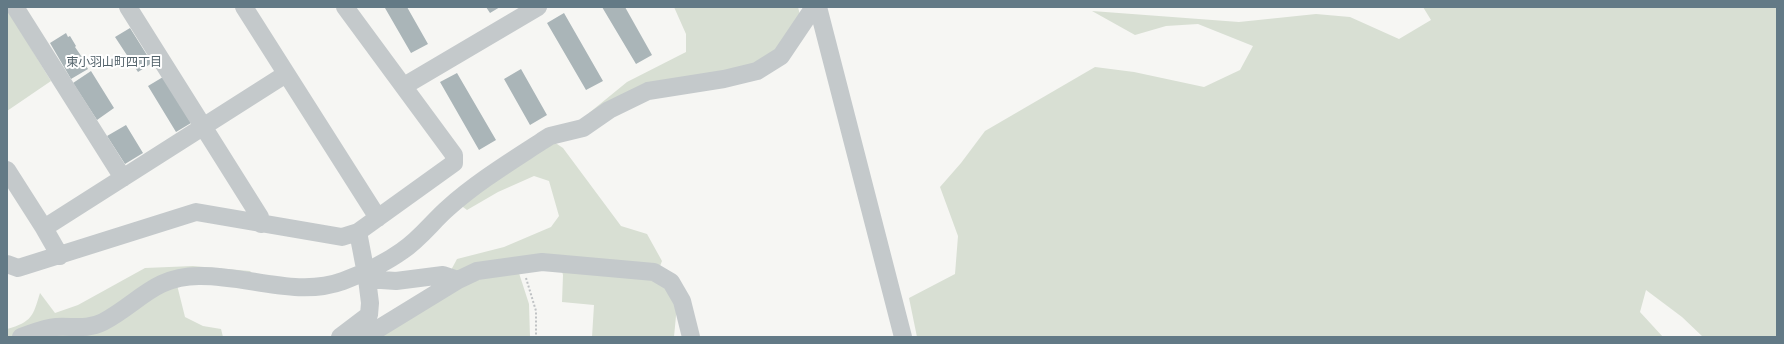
<!DOCTYPE html>
<meta charset="utf-8">
<style>
body{margin:0}
#map{position:relative;width:1784px;height:344px;overflow:hidden;background:#f6f6f3;font-family:"Source Sans 3",sans-serif}
canvas{display:block}
.frame{position:absolute;inset:0;border:8px solid #637a86;pointer-events:none}
</style>
<div id="map">
<canvas width="1784" height="344"></canvas>
<div class="frame"></div>
</div>
<script>
const g = document.querySelector('canvas').getContext('2d');
g.lineJoin = 'round';
function fill(path, color) {
  g.fillStyle = color;
  g.fill(path, 'evenodd');
}
function trace(path, color, width, dash) {
  g.strokeStyle = color;
  g.lineWidth = width;
  g.lineCap = dash ? 'butt' : 'round';
  g.setLineDash(dash || []);
  g.stroke(path);
}
function label(font, color, halo, rows, align = 'center') {
  g.font = font + ' "Source Sans 3","Noto Sans JP",sans-serif';
  g.lineWidth = 4;
  g.setLineDash([]);
  g.textBaseline = 'middle';
  g.strokeStyle = halo;
  g.fillStyle = color;
  for (const [text, x, y, turn = 0] of rows) {
    g.save();
    g.translate(x, y);
    g.rotate((+turn || 0) * Math.PI / 180);
    g.textAlign = isNaN(turn) ? turn : align;
    if (halo) g.strokeText(text, 0, 0);
    g.fillText(text, 0, 0);
    g.restore();
  }
}
fill(new Path2D(`
 M674,7h124l2,8 -31,44 -178,56 -2,-2 38,-31 59,-30v-18z
 M1423,7h354v330h-74l-21,-20 -36,-27 -6,22 23,25h-746l-8,-39 46,-24 3,-38 -18,-49 21,-24 24,-32 110,-64 39,5 70,15 36,-17 13,-24 -55,-22 -32,2 -31,9 -43,-24 147,11 77,-8 34,3 49,22 32,-19z
 M7,9l44,72 -44,30z
 M551,140l12,8 58,78 26,8 15,27 -7,18 15,5 7,21 -3,32h-82l2,-32 -32,-3 1,-27 -5,-18 -108,15 7,-13 47,-12 47,-20 8,-11 -10,-35 -15,-5 -36,16 -31,18 -8,-6z
 M193,266l57,5 6,6 -79,8 8,32 18,9 18,3 2,8h-216v-8c25,-7 26,-13 33,-36l15,20 23,-8 67,-37z
 M518,270l11,34 1,33h-152l84,-54z`), '#d8dfd3');
fill(new Path2D(`
 M407,7l21,37 -17,9 -26,-45z
 M486,7h14l-10,6z
 M602,7h23l27,48 -16,9z
 M564,13l39,68 -17,9 -39,-67z
 M130,28l22,35 -14,9 -23,-35z
 M66,33l2,4 2,-1 6,10 -1,1 11,16 -1,1 3,5 -17,10 -21,-36z
 M521,69l26,46 -17,10 -26,-46z
 M91,71l23,37 -17,12 -24,-37z
 M457,73l39,67 -17,10 -39,-68z
 M163,77l28,46 -15,9 -28,-46z
 M126,125l17,28 -18,11 -18,-28z`), '#aab5b8');
trace(new Path2D(`
 M526,278l10,33v26`), '#bfc2c4', 2, [2, 2]);
trace(new Path2D(`
 M15,7l108,171
 M128,7l132,210 1,7
 M244,7l134,211
 M818,7l85,330
 M404,86l134,-79
 M7,170l37,58 16,28
 M44,228l242,-154
 M358,232l9,47 29,2 47,-6 15,5
 M7,264l11,4 178,-56 146,25 16,-5 96,-69v-8l-109,-148
 M21,337c12,-4 23,-9 35,-10 17,-1 31,3 47,-5 36,-19 51,-46 96,-46 48,-1 98,22 144,5 21,-8 41,-17 59,-30 18,-12 31,-30 46,-43 29,-26 62,-46 94,-67l8,-5 33,-8 26,-18 39,-19 76,-12 33,-8 24,-15 33,-49
 M340,337l29,-22 1,-12 -3,-24
 M365,337l93,-57 19,-9 65,-9 112,10 17,10 11,19 9,36`), '#c4c9cb', 18);
label('12px', '#52626a', '#fff', [
 ["東小羽山町四丁目",114,63]
]);
</script>
